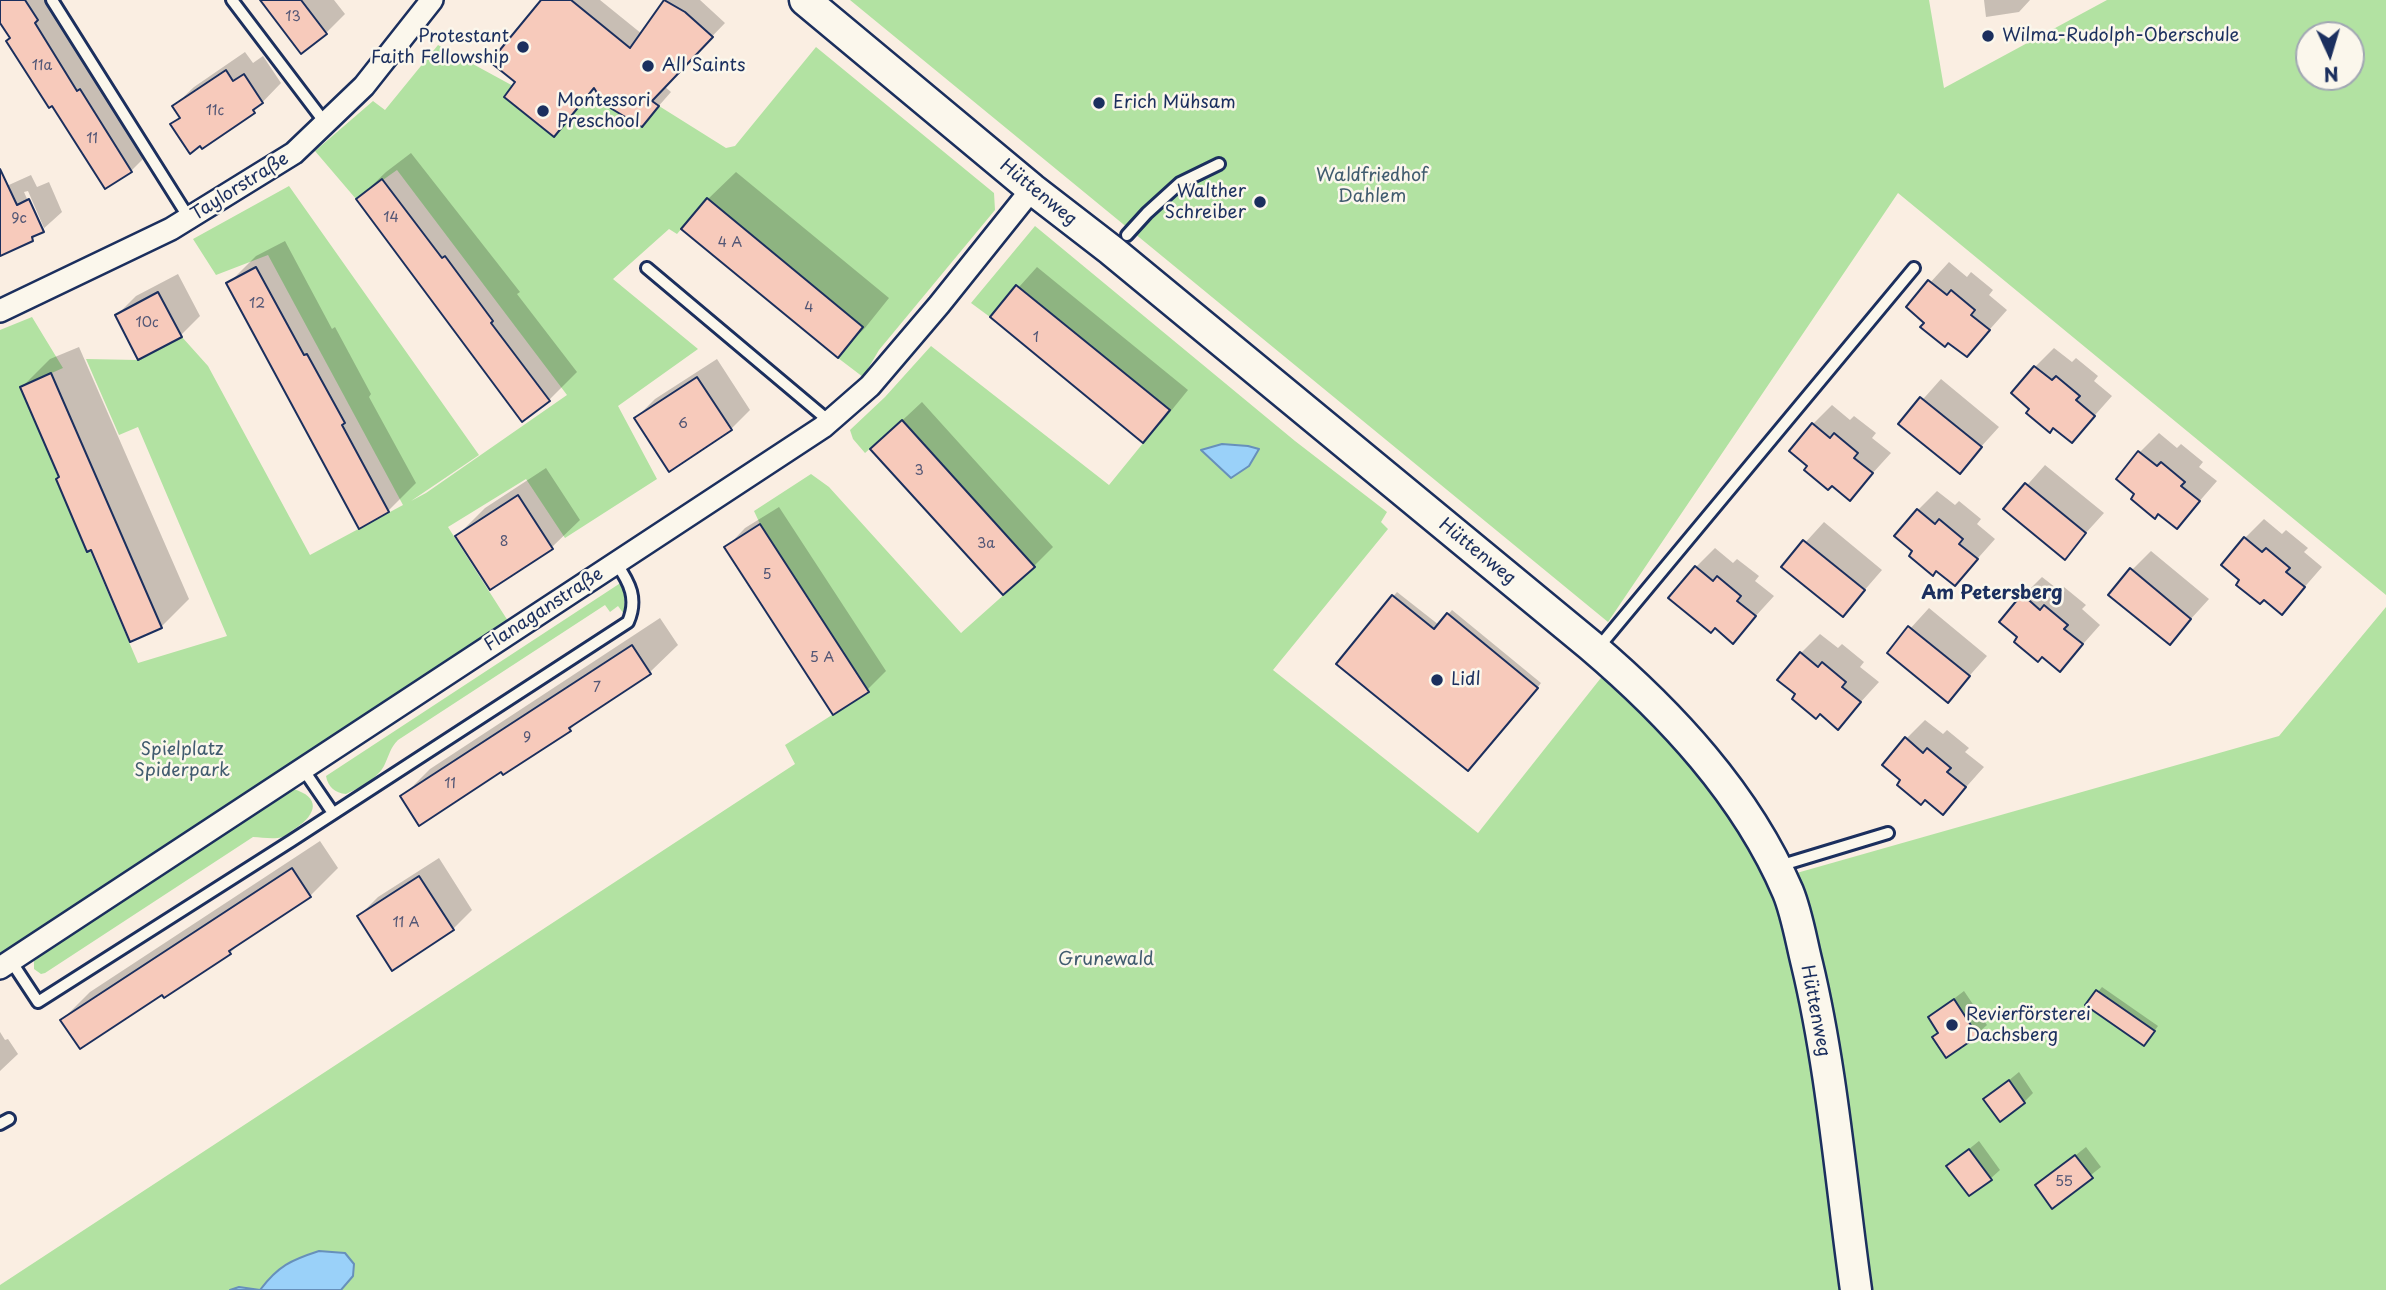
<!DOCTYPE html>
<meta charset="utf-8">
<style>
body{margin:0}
#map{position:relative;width:2386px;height:1290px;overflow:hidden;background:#faeee2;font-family:"Playpen Sans",sans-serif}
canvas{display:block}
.north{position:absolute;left:2295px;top:21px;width:70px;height:70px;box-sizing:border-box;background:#fbf7ec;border:2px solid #a1a7b3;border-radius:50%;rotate:176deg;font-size:19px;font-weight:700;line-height:28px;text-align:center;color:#1b2f5e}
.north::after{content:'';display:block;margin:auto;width:24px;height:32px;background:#1b2f5e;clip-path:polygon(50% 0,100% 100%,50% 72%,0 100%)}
</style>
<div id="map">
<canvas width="2386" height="1290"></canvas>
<div class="north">N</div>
</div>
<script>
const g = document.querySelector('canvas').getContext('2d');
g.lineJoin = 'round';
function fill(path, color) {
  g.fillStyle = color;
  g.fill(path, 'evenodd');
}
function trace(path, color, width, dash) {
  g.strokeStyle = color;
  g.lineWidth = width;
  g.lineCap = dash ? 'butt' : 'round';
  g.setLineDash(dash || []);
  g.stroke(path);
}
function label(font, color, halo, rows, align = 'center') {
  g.font = font + ' "Playpen Sans",sans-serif';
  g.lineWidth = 5;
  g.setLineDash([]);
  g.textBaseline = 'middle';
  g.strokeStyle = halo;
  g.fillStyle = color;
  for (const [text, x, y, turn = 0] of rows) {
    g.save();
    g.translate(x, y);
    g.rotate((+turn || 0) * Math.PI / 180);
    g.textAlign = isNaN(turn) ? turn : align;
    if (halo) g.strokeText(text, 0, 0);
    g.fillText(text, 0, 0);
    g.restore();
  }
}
fill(new Path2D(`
 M850,0h1079l15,88 163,-88h279v595l-488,-402 -290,429zM2309,35h42v42h-42z
 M438,45l132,72 18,-23 54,33 17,-21 67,42 9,-2 81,-99 178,146 1,17 -116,140 -16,27 -25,-19 25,-31 -156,-128 -30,35 -8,-5 -56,50 85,70 -80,57 39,73 -92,59 -39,-59 -78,48 60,94 -508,335v-626l32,-13 31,51 -43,19 118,276 89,-27 -89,-209 -19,8 -33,-76 52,1 44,-23 26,29 102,189 93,-50 -135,-250 -52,20 -23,-36 96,-53 190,269 -68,46 15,-8 141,-98 -170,-225 -41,29 -41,-48 58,-50 12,9z
 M1035,226l260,215 92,71 -6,10 7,7 -115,141 205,163 126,-159 53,47 71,90 37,71 514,-146 107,-129v683h-2386v-5l795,-521 -10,-19 83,-53 -108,-168 -6,-13 57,-37 18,13 132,146 74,-66 -132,-147 -38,33 -12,-14 -3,-9 35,-33 46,-51 178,139 61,-75 -153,-125 -27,32 -19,-14z
 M622,582l3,11 -1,21 -6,-8 -8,6 -5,-7 -207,135c-8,8 -9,16 -14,26 -7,13 -25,22 -38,28 -11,-1 -18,-7 -20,-18z
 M293,789c28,8 24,25 3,39 -4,2 -10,8 -14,9 -9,3 -20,0 -29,0l-208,136 -4,1 -7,-5v-8l3,-3z`), '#b2e2a2');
const water = new Path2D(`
 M1222,444l26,2 11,3 -10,17 -18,12 -30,-28z
 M319,1251l26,2 9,11 -1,12 -12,14h-111l9,-3 21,3c18,-24 31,-30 59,-39z`);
fill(water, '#9ad1f9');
trace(water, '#6790bb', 2);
fill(new Path2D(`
 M0,0h56l94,152 -19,19 -26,16 -105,-168z
 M262,0h72l11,14 -19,19z
 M543,0h57l42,34 24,-34h34l25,23 -61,63 7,6 -29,33 -47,-38 -41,47 -37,-52z
 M1984,0h46l-11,12 -33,5z
 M245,52l8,11 10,-7 18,27 -27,28 -82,14 9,-9 -7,-10 20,-19z
 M411,153l109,139 -3,2 60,78 -28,28 -191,-201 28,-27z
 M736,172l153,126 -24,30 -28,27 -129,-156z
 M31,175l6,12 12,-5 13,30 -30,27 -32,15v-65zM28,191l16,37h-4l-16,-36z
 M285,241l47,88 3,-2 36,67 -2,3 47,86 -28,28 -160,-227 28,-28z
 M1949,262l18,15 4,-5 22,18 -4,5 18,15 -40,45 -59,-48z
 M1037,267l151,123 -26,32 -19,19 -151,-124z
 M178,274l22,42 -19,19 -64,-20 19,-19z
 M79,347l110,252 -28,28 -70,-79 -69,-161 28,-28z
 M2054,348l18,14 4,-4 22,18 -4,5 18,15 -40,45 -40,-33 3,-41z
 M717,359l33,51 -19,19 -95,-11 19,-19z
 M1941,379l58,48 -40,44 -58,-47z
 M922,402l131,145 -19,19 -142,-136z
 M1832,405l18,15 4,-4 22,17 -4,5 19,15 -41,45 -40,-32 3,-42z
 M2159,433l18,15 4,-4 22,18 -4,5 18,14 -40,46 -40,-33 3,-42z
 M2045,465l59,48 -40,44 -58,-48z
 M546,468l34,52 -28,27 -61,40 -34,-51 28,-28z
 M1937,491l18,14 4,-4 22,18 -4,5 18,15 -40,45 -37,-74z
 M779,507l107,164 -19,19 -141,-142 19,-20z
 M2264,519l18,15 4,-4 22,18 -4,4 18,15 -40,46 -40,-33 3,-42z
 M1824,522l58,48 -39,45 -59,-49z
 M1715,548l18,15 4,-4 22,17 -4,5 19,15 -41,45 -37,-74z
 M2151,551l58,48 -40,44 -37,-73z
 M2042,577l18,14 4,-4 22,18 -4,4 18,16 -40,45 -40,-33 3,-41z
 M1397,592l42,33 13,-15 89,73 -11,14 -192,-34z
 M1929,608l58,48 -39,44 -59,-48z
 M660,618l18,27 -28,27 -68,45 -12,13 -68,39 -100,28 28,-28z
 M1820,634l18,14 4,-4 22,18 -4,5 19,15 -41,45 -40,-33 3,-41z
 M1925,720l18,14 4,-4 22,18 -4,4 19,15 -41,46 -37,-74z
 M320,841l18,27 -28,28 -66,43 -14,14 -168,67 28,-28z
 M439,858l33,52 -19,19 -60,39 -34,-52 19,-19z
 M2102,987l56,39 -10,14 -60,-36z
 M1964,991l23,34 -10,9 -30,21 -7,-23 -10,-15z
 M0,1032l5,8 3,-1 10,15 -18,17z
 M2019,1072l14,21 -9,9 -39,-2z
 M1979,1141l21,29 -10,9 -42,-13z
 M2086,1147l15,20 -49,39 -15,-20z`), '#0003');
const building = new Path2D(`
 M0,0h25l13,20 -3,3 42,68 3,-2 52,83 -27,17 -53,-83 -3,2 -43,-67 4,-3 -10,-15z
 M260,0h41l26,34 -26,20z
 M541,0h30l59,48 34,-48 21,12 28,25 -61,64 7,5 -17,21 -30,-18 -10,-8 -8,-13 -40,49 -50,-40 11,-15 -25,-20z
 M226,70l7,11 11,-7 19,29 -10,7 2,3 -53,36 -2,-3 -10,8 -20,-30 10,-6 -8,-12z
 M0,169l17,36 12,-6 15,33 -12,5 1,4 -33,15z
 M382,179l60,79 3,-2 48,65 -2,2 59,78 -28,21 -166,-223z
 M707,198l156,129 -25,31 -157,-129z
 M256,267l48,88 3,-1 38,69 -3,2 47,87 -30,17 -133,-246z
 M1928,280l19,15 4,-5 24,20 -4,5 19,15 -23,27 -19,-14 -3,4 -25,-20 4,-4 -18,-16z
 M1016,285l154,125 -27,33 -153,-126z
 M158,292l24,45 -44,23 -23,-45z
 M2034,366l18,14 4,-4 24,20 -4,4 19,16 -23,27 -19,-15 -3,5 -24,-20 3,-4 -18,-16z
 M51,373l111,255 -32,14 -39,-92 -4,2 -31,-73 3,-2 -39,-90z
 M697,377l35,53 -63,42 -35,-54z
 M1920,397l62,50 -22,27 -62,-50z
 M902,420l133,147 -32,28 -133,-146z
 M1812,423l18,15 4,-5 24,20 -4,5 19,15 -23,28 -18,-15 -4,4 -24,-20 3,-4 -18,-15z
 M2138,451l19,15 4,-4 24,20 -4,4 19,15 -23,28 -19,-15 -3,5 -24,-20 3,-5 -18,-15z
 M2025,483l61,50 -21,27 -62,-51z
 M518,495l35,54 -63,41 -35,-54z
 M1917,509l18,15 4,-5 24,20 -4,5 19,15 -23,27 -19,-15 -3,5 -24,-20 3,-5 -18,-15z
 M760,524l109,168 -36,23 -109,-168z
 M2244,537l18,15 4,-4 24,20 -4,4 19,15 -23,28 -18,-15 -4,4 -24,-19 3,-5 -18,-15z
 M1803,540l62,50 -22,27 -62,-50z
 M1695,566l18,15 4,-5 24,20 -4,5 19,15 -23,28 -18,-16 -4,5 -43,-35z
 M2130,568l61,51 -21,26 -62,-50z
 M2022,594l18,16 4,-5 24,20 -4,4 19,15 -23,28 -18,-15 -4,5 -24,-20 3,-5 -18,-15z
 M1392,595l42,34 13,-16 91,75 -70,83 -132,-107z
 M1908,626l62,50 -22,27 -61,-50z
 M632,645l19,29 -82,54 2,3 -68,44 -2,-3 -82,54 -19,-30z
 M1800,652l18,15 4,-5 24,20 -4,5 19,15 -23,28 -18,-16 -4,5 -24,-20 3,-5 -18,-14z
 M1905,737l18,16 4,-5 24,20 -4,4 19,15 -23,28 -18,-15 -4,5 -24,-20 3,-5 -18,-15z
 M292,868l19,29 -82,54 2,3 -67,44 -2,-3 -82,54 -20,-29z
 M419,876l35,54 -62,41 -35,-55z
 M2096,990l59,41 -11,15 -59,-41z
 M1954,999l24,37 -32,22 -14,-21 6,-4 -10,-16z
 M2009,1080l16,23 -25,19 -17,-23z
 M1969,1149l23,31 -23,16 -23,-30z
 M2075,1155l18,23 -41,31 -17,-24z`);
fill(building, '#f7cabb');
trace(building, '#1b2f5e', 2);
const service = new Path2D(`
 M52,0l137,218
 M232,0l94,124
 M1127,235l20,-22 33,-30 39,-19
 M647,268l182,153
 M1598,648l316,-380
 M303,769l30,44
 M1779,866l109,-33
 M11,961l27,41 253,-161 337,-219c10,-23 2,-39 -12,-59
 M0,1124l9,-5`);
const minor = new Path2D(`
 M0,311l171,-82 123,-76 70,-67 68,-86
 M0,968l823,-541 47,-41 69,-81 93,-116`);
const secondary = new Path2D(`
 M805,0l227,189 79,61 479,395c80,68 156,149 198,247 9,22 13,48 19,72 25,104 34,219 49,326`);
trace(service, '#1b2f5e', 16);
trace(minor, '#1b2f5e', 26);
trace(secondary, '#1b2f5e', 35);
trace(service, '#fbf7ec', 10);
trace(minor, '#fbf7ec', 21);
trace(secondary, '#fbf7ec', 30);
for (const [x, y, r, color] of [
 [1988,36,7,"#1b2f5e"],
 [523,47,7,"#1b2f5e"],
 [648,66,7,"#1b2f5e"],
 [1099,103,7,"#1b2f5e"],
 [543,111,7,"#1b2f5e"],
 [1260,202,7,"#1b2f5e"],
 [1437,680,7,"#1b2f5e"],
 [1952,1025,7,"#1b2f5e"]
]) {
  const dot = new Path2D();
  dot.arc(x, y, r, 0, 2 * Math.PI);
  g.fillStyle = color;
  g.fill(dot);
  trace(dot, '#fbf7ec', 2.5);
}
label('14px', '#525675', null, [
 ["13",293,17],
 ["11a",42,66],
 ["11c",215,111],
 ["11",92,139],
 ["14",391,218],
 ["9c",19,219],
 ["4 A",730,243],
 ["12",257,304],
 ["4",809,308],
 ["10c",147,323],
 ["1",1036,338],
 ["6",683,424],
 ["3",919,471],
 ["8",504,542],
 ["3a",986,544],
 ["5",767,575],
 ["5 A",822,658],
 ["7",597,688],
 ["9",527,738],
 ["11",450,784],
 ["11 A",406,923],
 ["55",2064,1182]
]);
label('18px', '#1b2f5e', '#fbf7ec', [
 ["Wilma-Rudolph-Oberschule",2002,36],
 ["Protestant",509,37,"right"],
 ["Faith Fellowship",509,58,"right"],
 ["All Saints",662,66],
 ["Montessori",557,101],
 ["Preschool",557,122],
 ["Erich Mühsam",1113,103],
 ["Walther",1246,192,"right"],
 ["Schreiber",1246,213,"right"],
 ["Lidl",1451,680],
 ["Revierförsterei",1966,1015],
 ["Dachsberg",1966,1036]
], 'left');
label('18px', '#415c6f', '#fbf7ec', [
 ["Waldfriedhof",1372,176],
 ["Dahlem",1372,197],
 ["Spielplatz",182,750],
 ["Spiderpark",182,771],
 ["Grunewald",1106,960]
]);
label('18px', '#1b2f5e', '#fbf7ec', [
 ["Taylorstraße",240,187,-32],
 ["Hüttenweg",1038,193,39],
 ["Hüttenweg",1477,552,39],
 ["Flanaganstraße",544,610,-33],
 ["Hüttenweg",1815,1011,79]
]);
label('bold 19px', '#1b2f5e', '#fbf7ec', [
 ["Am Petersberg",1992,594]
]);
</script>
